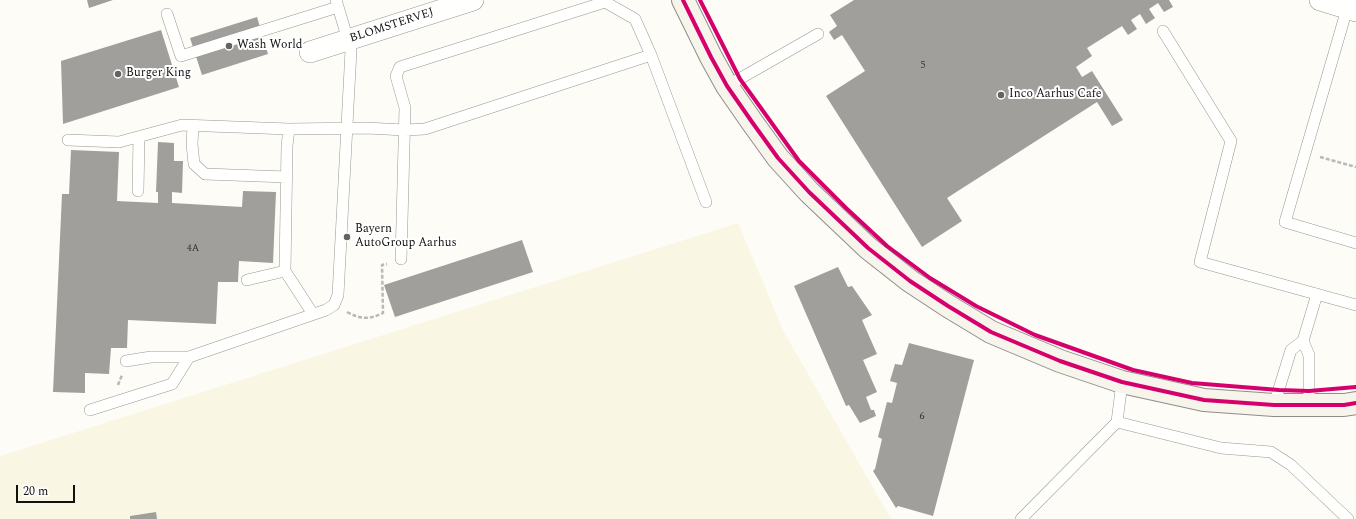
<!DOCTYPE html>
<style>
body{margin:0}
#map{position:relative;width:1356px;height:519px;overflow:hidden;background:#fdfcf7;font-family:Spectral,serif}
canvas{display:block}
.scale{position:absolute;left:16px;top:485px;width:59px;height:18px;box-sizing:border-box;border:2px solid #111;border-top:0;padding-left:5px;font-size:12px;line-height:14px;white-space:nowrap;color:#111;-webkit-text-stroke:3px #fff;paint-order:stroke}
</style>
<div id="map">
<canvas width="1356" height="519"></canvas>
<div class="scale">20 m</div>
</div>
<script>
const g = document.querySelector('canvas').getContext('2d');
g.lineJoin = 'round';
function fill(path, color) {
  g.fillStyle = color;
  g.fill(path, 'evenodd');
}
function trace(path, color, width, dash) {
  g.strokeStyle = color;
  g.lineWidth = width;
  g.lineCap = dash ? 'butt' : 'round';
  g.setLineDash(dash || []);
  g.stroke(path);
}
function label(font, color, halo, rows, align = 'center') {
  g.font = font + ' Spectral,serif';
  g.lineWidth = 4;
  g.setLineDash([]);
  g.textBaseline = 'middle';
  g.strokeStyle = halo;
  g.fillStyle = color;
  for (const [text, x, y, turn = 0] of rows) {
    g.save();
    g.translate(x, y);
    g.rotate((+turn || 0) * Math.PI / 180);
    g.textAlign = isNaN(turn) ? turn : align;
    if (halo) g.strokeText(text, 0, 0);
    g.fillText(text, 0, 0);
    g.restore();
  }
}
fill(new Path2D(`
 M738,223l46,109 107,187h-891v-63z`), '#f9f7e4');
fill(new Path2D(`
 M87,0h26l-24,8z
 M854,0h315l4,7 -9,5 -6,-9 -9,6 6,9 -9,6 -6,-10 -9,6 6,9 -9,6 -6,-9 -35,22 5,8 -16,11 6,10 10,-6 31,49 -11,6 -15,-24 -150,96 15,23 -40,26 -96,-151 39,-25 -23,-36 -8,5 -5,-8 8,-6 -7,-11z
 M257,17l11,37 -66,21 -12,-37z
 M161,30l18,57 -116,37 -2,-63z
 M158,142l16,1v18h9l-1,32 -10,-1v11l70,4 1,-16 33,1 -3,71 -34,-2 -1,21h-20l-2,42 -88,-4 -1,28h-16l-2,26 -24,-1v20l-32,-1 9,-198h7l2,-44 48,2 -2,49 41,2v-11h-2z
 M522,240l11,32 -138,45 -11,-32z
 M838,267l10,20 4,-1 20,29 -10,5 15,34 -14,6 14,32 -11,5 5,13h3l2,6 -16,7 -11,-18 -3,1 -52,-120z
 M909,343l65,17 -41,156 -35,-10 -2,2 -23,-37 2,-2 7,-30 -4,-2 9,-35 5,1 5,-20 -7,-2 5,-17 7,1z
 M156,512l1,7h-27v-3z`), '#a19f9c');
const lane = new Path2D(`
 M1347,9l-62,213 71,21
 M167,14l14,42 157,-49
 M1163,31l68,110 -31,121 156,43
 M727,86l91,-52
 M193,126l-1,18 2,20 11,10 82,3
 M289,129l-2,17 -2,125 28,43
 M68,140l51,2 63,-17 107,4 77,-1 39,2 20,-1 226,-74
 M138,191l1,-54
 M401,259l4,-151 -9,-32 4,-9 205,-65 30,17 16,36 55,147
 M247,280l38,-9
 M1303,341l6,14v50
 M126,361l25,-4h38l137,-47 8,-5 4,-10 13,-245 -15,-50
 M1274,405l17,-55 12,-9 14,-47
 M90,410l82,-26 17,-27
 M1117,422l5,-40
 M1021,519l96,-97 104,26 50,4 20,13 57,54`);
const street = new Path2D(`
 M1320,0l36,11
 M310,52l163,-52`);
const secondary = new Path2D(`
 M683,0l28,57 16,29 25,36 26,36 31,34 59,56 42,33 38,25 43,26 69,29 62,21 82,18 70,5h70l12,-2`);
trace(lane, '#979795', 12);
trace(street, '#979795', 22);
trace(secondary, '#8e8d8b', 24);
trace(new Path2D(`
 M1320,157l36,10
 M347,312c13,7 22,8 36,1l-1,-48 5,-1
 M118,385l4,-10`), '#b9b9b8', 2.5, [4, 2]);
trace(lane, '#fffffe', 11);
trace(street, '#fffffe', 21);
trace(secondary, '#f6f4eb', 22);
trace(new Path2D(`
 M683,0l28,57 16,29 25,36 26,36 31,34 59,56 42,33 38,25 43,26 69,29 62,21 82,18 70,5h70l12,-2
 M700,0l40,79 59,82 47,47 41,38 43,32 46,28 59,29 98,35 59,13 87,7 30,1 47,-4`), '#d6006c', 4);
for (const [x, y, r, color] of [
 [229,46,4,"#646362"],
 [118,74,4,"#646362"],
 [1001,95,4,"#646362"],
 [347,237,4,"#646362"]
]) {
  const dot = new Path2D();
  dot.arc(x, y, r, 0, 2 * Math.PI);
  g.fillStyle = color;
  g.fill(dot);
  trace(dot, '#fff', 1.5);
}
label('10px', '#353434', null, [
 ["5",923,66],
 ["4A",193,249],
 ["6",922,417]
]);
label('12px', '#111', '#fff', [
 ["BLOMSTERVEJ",392,26,-18]
]);
label('12px', '#111', '#fff', [
 ["Wash World",237,46],
 ["Burger King",126,74],
 ["Inco Aarhus Cafe",1009,95],
 ["Bayern",355,230],
 ["AutoGroup Aarhus",355,244]
], 'left');
</script>
